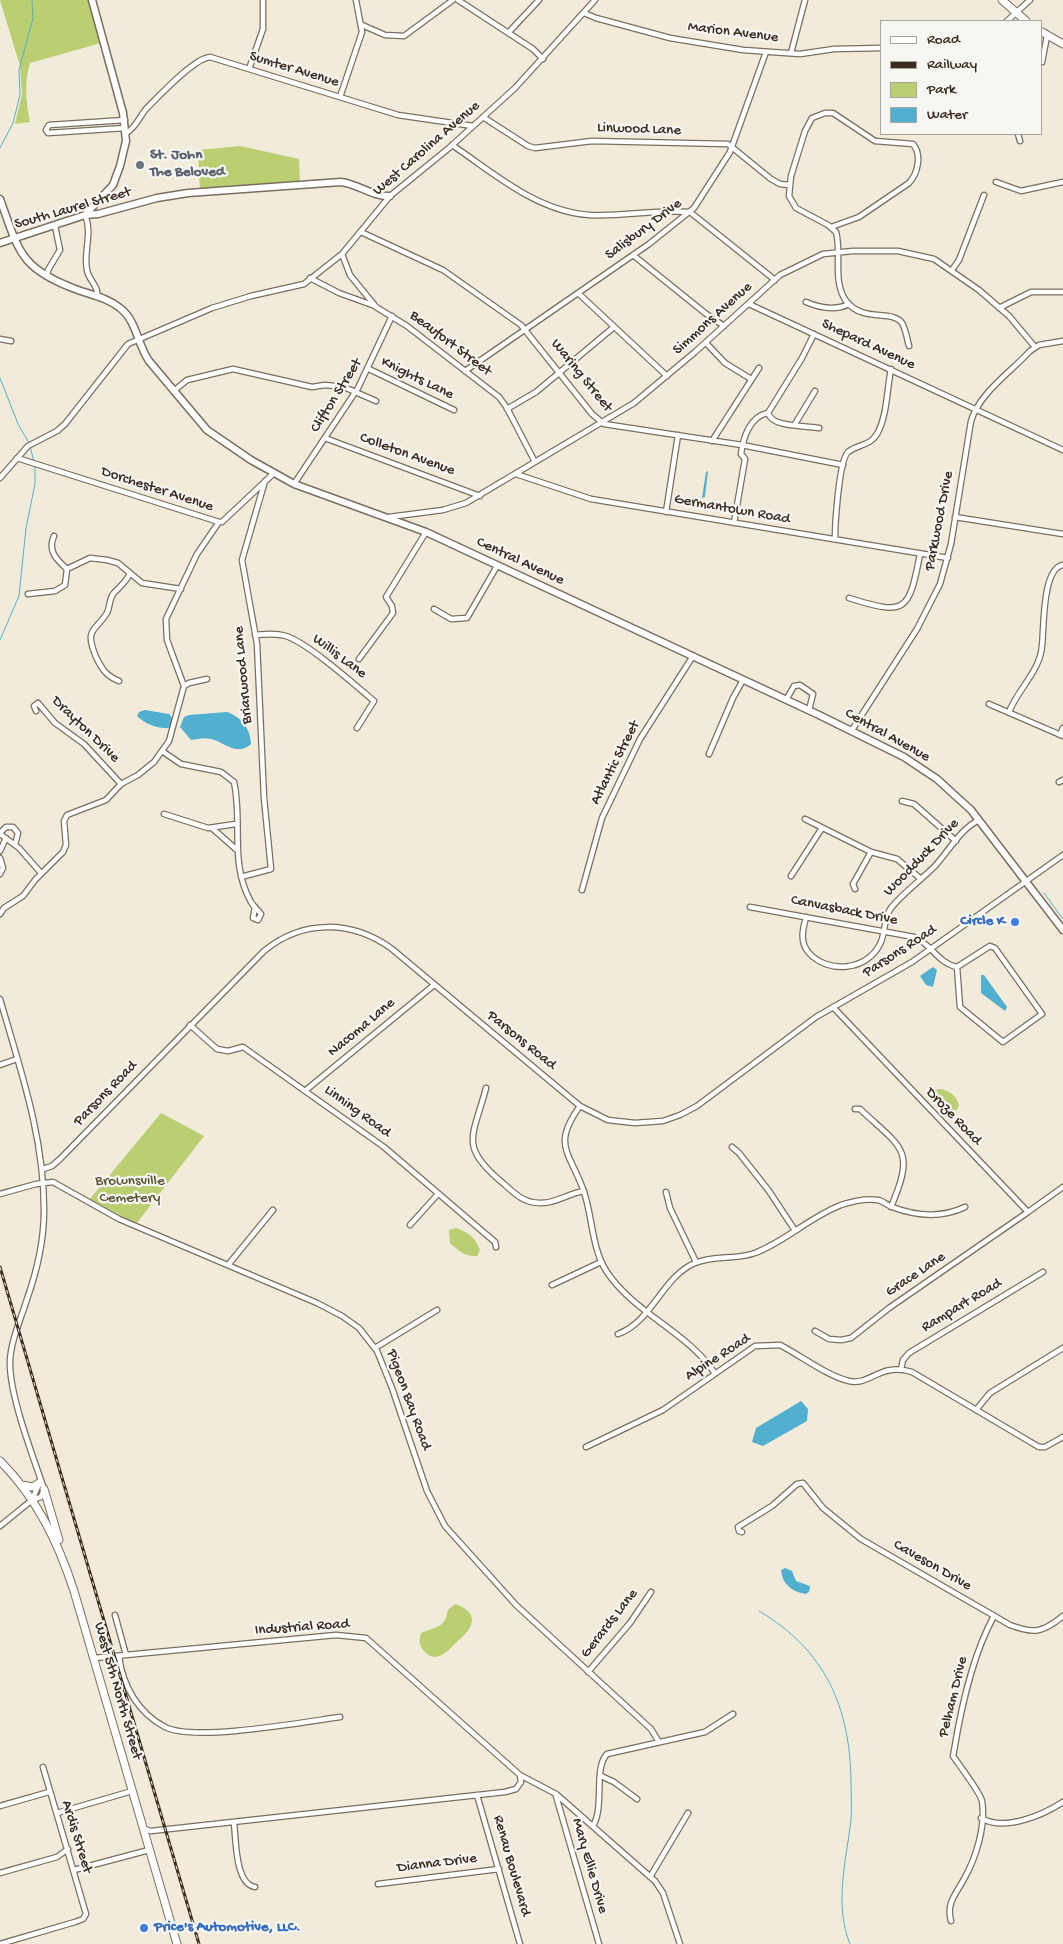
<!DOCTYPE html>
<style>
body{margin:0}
#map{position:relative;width:1063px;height:1944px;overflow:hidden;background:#f3ebda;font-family:"Gochi Hand",sans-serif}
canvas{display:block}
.legend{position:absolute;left:880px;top:20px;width:162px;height:115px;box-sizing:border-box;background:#f6f6f2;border:1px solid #aba49d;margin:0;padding:6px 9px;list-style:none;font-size:15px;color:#3b2a1e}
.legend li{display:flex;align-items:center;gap:10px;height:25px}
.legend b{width:25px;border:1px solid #aba49d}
</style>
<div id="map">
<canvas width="1063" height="1944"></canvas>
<ul class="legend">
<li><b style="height:6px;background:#fff"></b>Road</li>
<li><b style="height:6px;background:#3b2a1e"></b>Railway</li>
<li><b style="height:14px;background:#bace72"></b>Park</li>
<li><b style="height:14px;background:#51afd0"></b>Water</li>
</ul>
</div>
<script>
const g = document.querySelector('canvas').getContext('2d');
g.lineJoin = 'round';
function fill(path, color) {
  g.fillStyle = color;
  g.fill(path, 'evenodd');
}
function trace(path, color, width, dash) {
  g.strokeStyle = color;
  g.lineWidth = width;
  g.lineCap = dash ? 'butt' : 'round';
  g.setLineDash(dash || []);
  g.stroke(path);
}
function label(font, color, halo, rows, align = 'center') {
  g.font = font + ' "Gochi Hand",sans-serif';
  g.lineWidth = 4.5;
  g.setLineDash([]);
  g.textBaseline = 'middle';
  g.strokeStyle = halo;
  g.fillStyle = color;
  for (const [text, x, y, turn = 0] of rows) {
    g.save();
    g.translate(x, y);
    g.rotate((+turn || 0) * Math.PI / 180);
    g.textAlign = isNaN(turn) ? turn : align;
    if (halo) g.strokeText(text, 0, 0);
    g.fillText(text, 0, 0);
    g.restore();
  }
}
fill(new Path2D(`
 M0,0h89l12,43 -71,20c-6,20 -4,39 0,59l-15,2 7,-30 -2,-28z
 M240,146l59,13 1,24 -100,8 -2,-41z
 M940,1089c10,2 16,6 19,16l-2,5 -10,2 -16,-12 3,-10z
 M161,1113l43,23 -68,88 -46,-25z
 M456,1228c13,5 19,9 24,22l-3,6c-12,1 -19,-6 -27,-13l-1,-13z
 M455,1604c24,8 20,23 4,36 -10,9 -22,26 -35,11 -5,-5 -5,-11 -3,-18 16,-7 23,-4 27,-23z`), '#bace72');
fill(new Path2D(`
 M708,471l-3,26 -3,1 4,-26z
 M145,710l24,4 4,5 -1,9c-13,1 -26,-3 -35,-12l2,-4z
 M227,712c14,5 24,17 24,32 -15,13 -26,-2 -40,-5 -6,-2 -14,0 -20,1l-11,-13 4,-10 5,-2z
 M933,967l4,3 -4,17 -7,-2 -6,-9z
 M981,975h3l23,32 -2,4 -24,-18z
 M801,1401l7,8 -1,12 -44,25 -11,-4 4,-14z
 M785,1568l7,3 4,10 14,5 -1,6 -3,2c-14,-2 -24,-10 -25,-24z`), '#51afd0');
trace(new Path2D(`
 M0,148l13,-25 7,-28 -1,-25 14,-52 -1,-18
 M0,378l18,46 11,19
 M30,446l4,16
 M0,640l19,-44 7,-68 9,-44v-18
 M1044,893l19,26
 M759,1611c66,39 91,95 92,171 0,13 1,26 0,38 -5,41 -17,85 -1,124`), '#51afd0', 1);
const street = new Path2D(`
 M458,0l75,49 10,10
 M584,13l12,5 74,20 73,12 57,4 34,-5 48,-1
 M1007,21l23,-21
 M362,25l23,10 19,1 49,-36
 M508,33l31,-33
 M791,53l14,-53
 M1042,62l5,-26
 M249,69l14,-40v-29
 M340,97l22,-65 -6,-32
 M483,117l45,29 7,2 57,-7 136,3 43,35 9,5 9,1
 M125,120l-76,5 -3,5 2,3 77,-5
 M126,133c9,-4 14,-17 20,-24 12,-12 48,-51 64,-52l188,58 75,11
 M1018,134l2,7
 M452,145c42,28 85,67 138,70 33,2 67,-6 100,-3l85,68
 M996,182l25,9 42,-9
 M85,215c8,19 -2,37 2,55 1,9 12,17 10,25
 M831,227l28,-10 50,-34c9,-10 13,-28 4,-39l-38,-3 -42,-28h-8l-13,5 -7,13 -14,45 -2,20 7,12 32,17 8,7c6,21 -4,49 10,69 17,22 46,8 56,22 4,7 5,16 7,23
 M361,232l82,38 78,55 71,89 12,10 138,21 101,20
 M342,254l8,21 26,32 31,19 92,71 8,11 28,54
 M633,255l72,58 19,13
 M952,270l7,-10 25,-65
 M47,276l1,-6 12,-20 -5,-24
 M310,278l29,15 36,13
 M578,293l89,83
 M806,302c14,6 29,9 43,2
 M749,304l314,146
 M999,308l32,-16h32
 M0,339l11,2
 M706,343l19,20 26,16
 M369,369l85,41
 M465,371l184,-127 45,-36 36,-56 36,-100
 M175,390l12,-10 46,-11 79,18 13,-2 19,2 32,14
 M507,409l29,-17 78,-65
 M768,413c5,15 36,12 51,15
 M795,424l20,-33
 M325,438l155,58
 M712,441l47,-73
 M17,458l202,64h3l52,-49
 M516,474l75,25 357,59
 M0,478l28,-32 29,-15 8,-7 63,-80 84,-36 39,-12 53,-12 38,-30 48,-58 59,-48 66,-60 80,-88
 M294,484l64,-96 34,-72
 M666,512l12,-77
 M389,517l54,-7 23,-7 168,-100 61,-51 85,-77 43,-21 30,-3h45l36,8 45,31 30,26 26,31
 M955,517l108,17
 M734,523l11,-64 -4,-5c2,-16 9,-38 27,-41l34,-55 12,-24
 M54,536c-7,15 3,24 13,33
 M835,539c0,-14 4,-79 13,-87 10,-8 22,-6 29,-18 10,-17 10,-45 14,-65
 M28,594l27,-3 10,-6 2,-16 23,-11 17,2 11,3 24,20 39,6
 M849,598c57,18 60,14 71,-44
 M434,609l17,10 16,-1 30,-52
 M255,635c11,-1 21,-2 31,1 22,7 69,49 88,65l-17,27
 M359,659l34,-46 -1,-7 -6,-9 40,-65
 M119,681c-13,-5 -17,-12 -23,-24 -12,-29 -1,-25 11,-44 3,-6 2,-13 6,-19 6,-7 13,-11 17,-21
 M184,686l5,-3 18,-4
 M786,700l8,-14 6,-1 13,9 -4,16
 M989,704l74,32
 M36,711l-2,-5 4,-3 17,20 29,21 37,40
 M1009,712c9,-23 31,-41 33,-66 2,-17 0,-78 21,-81
 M852,730l65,-101 23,-45 11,-40 20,-123c9,-29 40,-49 59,-70l9,-6 24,-4
 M1060,735l3,-7
 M162,751l19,13 40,8 13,10c9,41 -5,81 17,120 3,5 7,8 10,12l-3,6 -5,-2 2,-11
 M709,754l24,-56 10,-18
 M1059,782l4,-2
 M902,801l12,3 42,37
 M164,814l44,14 28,-4
 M805,819l66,33 26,7 24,20
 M212,828l25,22
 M0,833l6,-6h7l5,6 -3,12
 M0,834l19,14 22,25
 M0,851l6,-13
 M0,858l3,10 -3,6
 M791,876l31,-48
 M241,877l30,-8 -7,-71 -7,-154 -15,-84 23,-79
 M855,889l-2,-5 18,-32
 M582,890l20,-72 38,-79 53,-83
 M750,907l164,30c17,6 23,26 43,30l33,-21 5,2 47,66 -39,28 -43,-35 -3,-40
 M0,914l4,-6 19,-12 12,-16 28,-28 3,-7 -2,-24 3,-6 39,-15 15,-16 17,-9 16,-13 15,-21 15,-55 -17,-46 -1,-21 31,-65 22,-32
 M806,917c-3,12 -7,25 3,36 19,21 58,18 71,-9 6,-11 3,-26 11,-36 12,-15 30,-28 44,-42 14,-15 25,-37 44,-46
 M0,999c20,70 44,137 44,211 0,30 -7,61 -17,89 -6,20 -16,41 -17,62 -1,34 23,95 34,128l-3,8 -9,3
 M833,1007l195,205 35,-25
 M190,1025l27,24 11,2 15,-4 141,100 111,95 1,5
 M0,1065l17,-6
 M486,1088c-13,50 -28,58 18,96 11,10 20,19 36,19 15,1 29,-10 44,-12
 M306,1090l128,-105
 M580,1106c-28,39 -11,45 3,83 10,27 8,59 24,83 27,41 79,59 107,100
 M855,1109h5c42,40 56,39 31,98
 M732,1147l7,6 30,38 25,38
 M43,1169l9,-3 8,-7 204,-208c39,-32 88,-31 128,-2l188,157 28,14 27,3 28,-2 17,-6 17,-9 119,-89 96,-55 151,-107
 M666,1192l4,16 26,54
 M0,1194l36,-10 17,-2 66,37 198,84 25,13 17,12 18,23 15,37 35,103 18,35 71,79 135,124 8,13
 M410,1225l28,-31
 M228,1265l45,-55
 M552,1285l49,-23
 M815,1331l14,8 12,1 10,-2 38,-30 139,-96
 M618,1334c34,-12 44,-57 77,-71 19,-8 41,-3 60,-10 31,-12 55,-36 86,-48 12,-4 25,-7 37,-5 5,1 9,5 14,7 24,9 50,11 73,0
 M375,1348l62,-38
 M901,1369l2,-9 6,-7 134,-81
 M976,1410l14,-17 73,-45
 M586,1447l77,-37 92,-64 25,-1c20,10 47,31 69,36 22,5 30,-19 63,-9l127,75h6l18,-10
 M0,1526l32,-26 7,-16
 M742,1532l-3,-1 -1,-4 34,-21 25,-22 6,-1 20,25 38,31 149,86c24,9 32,8 53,-9
 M115,1615l11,40
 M119,1657c4,29 19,56 46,70 29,15 139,-5 175,-10
 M94,1658l242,-23 30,3 154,137 1,7 -5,7 -11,3 -354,39 -7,-2
 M588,1672l42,-49 21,-31
 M520,1775l36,19 99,87 8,12 17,51
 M601,1776l13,6 23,17
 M477,1795l43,149
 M556,1796l43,148
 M0,1806l49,-14
 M57,1813l75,-22
 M981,1818c23,14 62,-3 82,-16
 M234,1823c2,16 1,61 21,64
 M593,1826c12,-20 0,-57 14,-72l98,-22 28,-18
 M74,1870l75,-20
 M0,1873l57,-16 11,-8
 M650,1877l38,-64
 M378,1884l121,-15
 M951,1921c-5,-18 5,-27 13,-42 12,-21 22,-53 18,-78 -2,-9 -23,-36 -29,-45l1,-5c7,-43 19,-97 40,-135
 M0,1944l75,-22 8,-3 3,-5 -43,-147`);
const secondary = new Path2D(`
 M0,199c19,53 20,70 78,91 14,5 30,8 42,18 17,13 17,36 29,53l58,69 44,30 43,24 132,48 393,183 85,42 33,22 34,31 92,120
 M85,215l28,-30 7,-19 6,-25 -3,-28 -31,-113
 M0,243l85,-28 13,-1 59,-16 31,-5 153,-11c17,2 32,15 49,14`);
const primary = new Path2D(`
 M1002,0l24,21
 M1042,32l21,12
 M0,1461c37,37 58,81 74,130l103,353
 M22,1485l11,2 6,-4
 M44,1489l15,51`);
trace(street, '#7b6e60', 7);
trace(secondary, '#7b6e60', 9);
trace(primary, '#7b6e60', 9);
trace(street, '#fff', 4.5);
trace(secondary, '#fff', 6);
trace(primary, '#fff', 7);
const rail = new Path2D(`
 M0,1267l199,677`);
trace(rail, '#3b2a1e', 3);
trace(rail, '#f6f6f2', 1, [4]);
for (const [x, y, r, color] of [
 [140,165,5,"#6b7280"],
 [1015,922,5,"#3f7fe0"],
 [144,1928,5,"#3f7fe0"]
]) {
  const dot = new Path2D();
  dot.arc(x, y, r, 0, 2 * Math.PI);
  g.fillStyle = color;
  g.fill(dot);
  trace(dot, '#f6f6f2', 2);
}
label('15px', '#3b2a1e', '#f6f6f2', [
 ["Marion Avenue",733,33,7],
 ["Sumter Avenue",294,70,17],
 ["Linwood Lane",639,130,2],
 ["West Carolina Avenue",427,149,-41],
 ["South Laurel Street",73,209,-16],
 ["Salisbury Drive",644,230,-37],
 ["Simmons Avenue",713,319,-42],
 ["Beaufort Street",450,344,37],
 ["Shepard Avenue",868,345,25],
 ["Waring Street",581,376,51],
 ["Knights Lane",417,379,26],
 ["Clifton Street",337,396,-58],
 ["Colleton Avenue",407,455,20],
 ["Dorchester Avenue",157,490,18],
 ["Germantown Road",732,510,10],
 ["Parkwood Drive",940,521,-79],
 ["Central Avenue",520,562,25],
 ["Willis Lane",339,657,37],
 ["Briarwood Lane",244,675,-95],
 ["Drayton Drive",85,730,44],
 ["Central Avenue",887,736,29],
 ["Atlantic Street",616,763,-63],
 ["Woodduck Drive",922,858,-46],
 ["Canvasback Drive",844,911,11],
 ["Parsons Road",900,952,-33],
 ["Nacoma Lane",362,1028,-40],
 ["Parsons Road",521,1041,39],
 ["Parsons Road",106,1094,-46],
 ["Linning Road",357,1112,36],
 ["Droze Road",953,1117,46],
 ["Grace Lane",916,1275,-34],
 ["Rampart Road",962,1306,-31],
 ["Alpine Road",718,1358,-33],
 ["Pigeon Bay Road",408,1400,70],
 ["Caveson Drive",932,1566,30],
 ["Gerards Lane",610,1624,-52],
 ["Industrial Road",302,1628,-4],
 ["West 5th North Street",117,1691,74],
 ["Pelham Drive",954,1697,-76],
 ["Ardis Street",76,1837,73],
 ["Dianna Drive",437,1864,-7],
 ["Renau Boulevard",511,1866,74],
 ["Mary Ellie Drive",589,1866,74]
]);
label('bold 15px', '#5b616d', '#f6f6f2', [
 ["St. John",150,156],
 ["The Beloved",150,173]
], 'left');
label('bold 15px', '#366cbe', '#f6f6f2', [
 ["Circle K",1005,922],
 ["Price's Automotive, LLC.",154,1928,"left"]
], 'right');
label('15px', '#5b5333', '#f6f6f2', [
 ["Brownsville",130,1182],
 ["Cemetery",130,1199]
]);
</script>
